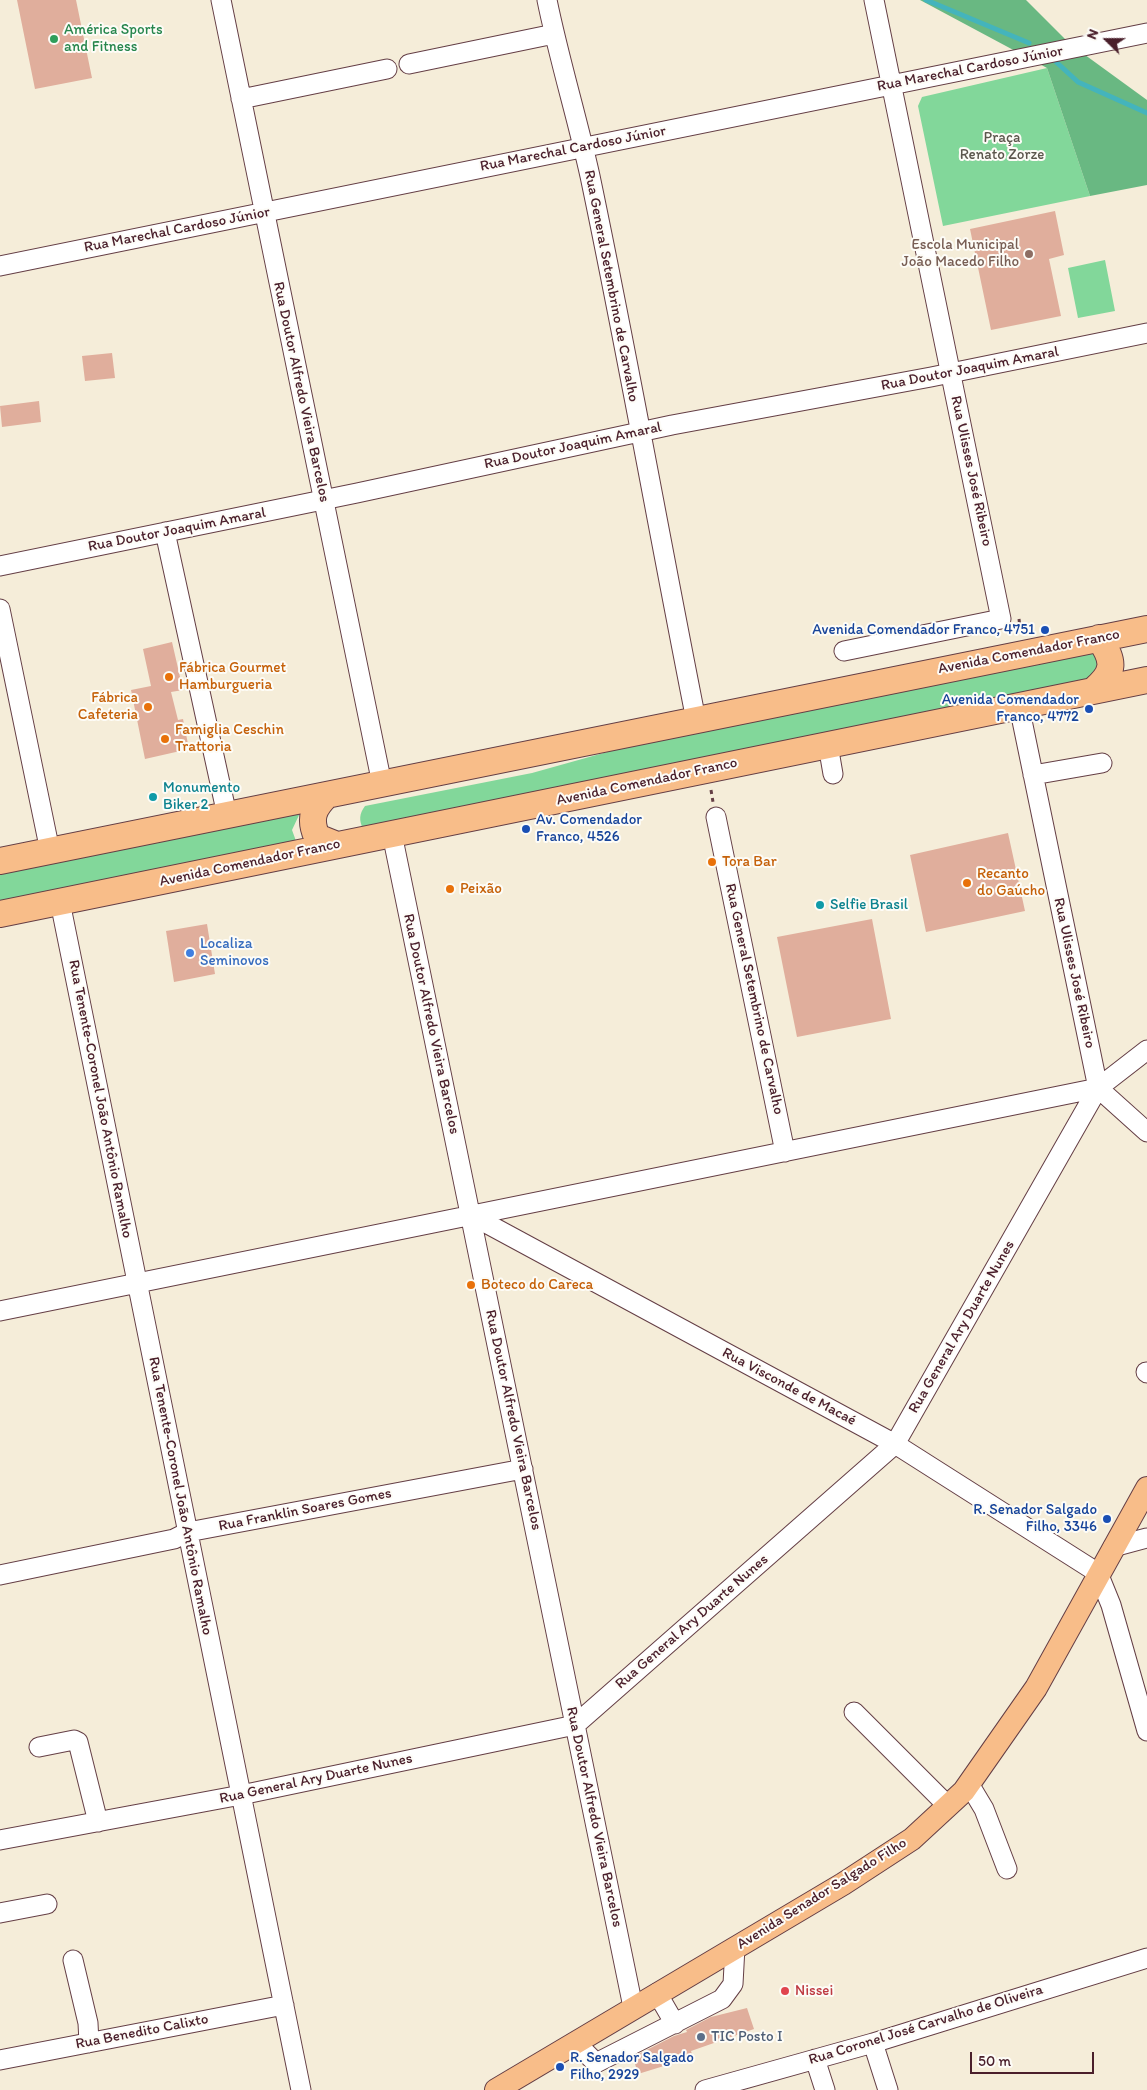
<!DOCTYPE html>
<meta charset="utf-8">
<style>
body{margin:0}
#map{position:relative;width:1147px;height:2090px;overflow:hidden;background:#f5edd9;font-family:Itim,sans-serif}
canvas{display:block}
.north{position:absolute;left:1082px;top:15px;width:50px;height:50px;-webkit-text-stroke:4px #fdfcf7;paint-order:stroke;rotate:292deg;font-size:14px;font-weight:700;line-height:20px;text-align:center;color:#4a1f2b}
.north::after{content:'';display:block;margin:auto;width:18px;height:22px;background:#4a1f2b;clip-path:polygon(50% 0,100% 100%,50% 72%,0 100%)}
.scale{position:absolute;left:970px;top:2052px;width:124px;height:22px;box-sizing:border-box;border:2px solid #4a1f2b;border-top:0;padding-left:6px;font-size:15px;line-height:18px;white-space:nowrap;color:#4a1f2b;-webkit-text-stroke:4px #fdfcf7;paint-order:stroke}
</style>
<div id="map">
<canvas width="1147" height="2090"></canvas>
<div class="north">N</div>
<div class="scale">50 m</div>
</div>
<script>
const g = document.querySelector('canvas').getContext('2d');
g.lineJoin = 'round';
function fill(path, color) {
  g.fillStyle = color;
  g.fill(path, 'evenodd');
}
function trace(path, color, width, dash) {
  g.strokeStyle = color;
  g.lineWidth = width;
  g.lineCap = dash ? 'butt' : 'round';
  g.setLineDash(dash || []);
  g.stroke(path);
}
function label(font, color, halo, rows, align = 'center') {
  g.font = font + ' Itim,sans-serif';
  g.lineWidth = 4;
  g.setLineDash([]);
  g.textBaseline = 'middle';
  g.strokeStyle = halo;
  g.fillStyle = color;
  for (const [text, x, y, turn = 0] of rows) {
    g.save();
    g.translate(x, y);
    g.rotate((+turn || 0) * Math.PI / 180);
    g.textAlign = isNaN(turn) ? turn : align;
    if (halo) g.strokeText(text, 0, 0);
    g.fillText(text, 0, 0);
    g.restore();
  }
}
fill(new Path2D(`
 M1047,68l43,128 -147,30 -25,-120 4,-9z
 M1105,260l10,51 -37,7 -10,-50z
 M1098,651l4,7 -9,22 -730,149c-4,-9 -4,-15 2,-23l167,-33 93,-26z
 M300,813l-8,17 4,11 -296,60v-27z`), '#82d79a');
fill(new Path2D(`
 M920,0h106l44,44 77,56v85l-57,11 -43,-128z`), '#69b882');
trace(new Path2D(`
 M926,0l103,43
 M1054,60l24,22 69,31`), '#44b4bc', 5);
fill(new Path2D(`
 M17,0h59l16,78 -57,11z
 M1055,211l9,44 -15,4 12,57 -70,14 -21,-101z
 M112,353l3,25 -30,3 -3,-25z
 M39,401l2,21 -39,5 -2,-21z
 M172,642l11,48 -12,2 7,28 5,-1 6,30 -44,10 -14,-69 20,-4 -8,-37z
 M1008,833l17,78 -99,21 -16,-77z
 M872,919l19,100 -94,18 -20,-100z
 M207,924l8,50 -41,8 -8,-51z
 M747,2008l7,21 -63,22 2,6 -55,17 -5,-17 41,-21 13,-4 -1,-2 25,-13z`), '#e0ae9c');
const minor = new Path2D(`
 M221,0l161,784
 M547,0c12,59 30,117 43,176 38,181 70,363 106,544
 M409,64l145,-30
 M241,99l146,-30
 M0,266l1147,-233
 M165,532l62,283
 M0,566l357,-73 315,-68 259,-48 216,-44
 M0,609l50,242
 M844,651l157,-32 -127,-619
 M1019,706l79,382 49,44
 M828,745l5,29
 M1033,775l69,-12
 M716,817l69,335
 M392,834l241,1173
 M60,902l241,1188
 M471,1215l424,229 203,129 13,32 36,126
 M0,1311l1098,-223
 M1146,1372l1,1
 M1113,1547l34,-9
 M0,1575l174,-36 14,-7 335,-63
 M854,1712l94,94
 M39,1747l35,-7 4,2 20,80
 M969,1784l15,25 23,60
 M0,1840l241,-45 334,-70 320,-281 203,-356 49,-38
 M0,1913l47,-9
 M73,1960l15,63 1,20
 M657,1993l18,31
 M575,2042l21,21 126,-64 11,-15 2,-37
 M873,2043l15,47
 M815,2059l10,31
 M0,2060l284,-55
 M705,2090l168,-47 274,-85`);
const major = new Path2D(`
 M496,2090l347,-206 69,-45 52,-48 72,-103 111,-200`);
const highway = new Path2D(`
 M1094,690c21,-18 21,-29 5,-52
 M327,795c-14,13 -18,24 -10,42l20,8
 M0,861l1147,-232
 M0,914l1147,-234`);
trace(minor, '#643e45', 21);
trace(major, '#643e45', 24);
trace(highway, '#643e45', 28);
trace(new Path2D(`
 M1019,619l1,9
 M711,790l2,12`), '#643e45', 3, [4, 4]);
trace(minor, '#fff', 19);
trace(major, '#f8bd89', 22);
trace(highway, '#f8bd89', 26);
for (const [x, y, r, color] of [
 [54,39,5,"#2e9e5b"],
 [1029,254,5,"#8d6e63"],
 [1045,630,5,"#1a4fb4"],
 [169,677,5,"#e8710a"],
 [148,707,5,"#e8710a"],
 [1089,709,5,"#1a4fb4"],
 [165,739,5,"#e8710a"],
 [153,797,5,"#0f9aa8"],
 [526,829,5,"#1a4fb4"],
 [712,862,5,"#e8710a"],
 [967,883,5,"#e8710a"],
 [450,889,5,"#e8710a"],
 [820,905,5,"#0f9aa8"],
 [190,953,5,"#3f7fe0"],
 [471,1285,5,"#e8710a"],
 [1107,1519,5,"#1a4fb4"],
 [785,1991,5,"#e0444e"],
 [701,2037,5,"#5c6f8a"],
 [560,2067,5,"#1a4fb4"]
]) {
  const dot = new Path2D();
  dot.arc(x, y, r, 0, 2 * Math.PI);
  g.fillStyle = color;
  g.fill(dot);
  trace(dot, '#fdfcf7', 2);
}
label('15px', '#27864d', '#fdfcf7', [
 ["América Sports",64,30],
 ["and Fitness",64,47]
], 'left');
label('15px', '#4a1f2b', '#fdfcf7', [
 ["Rua Marechal Cardoso Júnior",970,69,-11],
 ["Rua Marechal Cardoso Júnior",573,149,-11],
 ["Rua Marechal Cardoso Júnior",177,230,-11],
 ["Rua General Setembrino de Carvalho",611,286,79],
 ["Rua Doutor Joaquim Amaral",970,369,-11],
 ["Rua Doutor Alfredo Vieira Barcelos",301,392,78],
 ["Rua Doutor Joaquim Amaral",573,446,-12],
 ["Rua Ulisses José Ribeiro",971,471,78],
 ["Rua Doutor Joaquim Amaral",177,530,-11],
 ["Avenida Comendador Franco",1029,652,-11],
 ["Avenida Comendador Franco",647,782,-12],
 ["Avenida Comendador Franco",250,863,-12],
 ["Rua Ulisses José Ribeiro",1074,973,78],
 ["Rua General Setembrino de Carvalho",754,999,78],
 ["Rua Doutor Alfredo Vieira Barcelos",431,1024,78],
 ["Rua Tenente-Coronel João Antônio Ramalho",100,1099,79],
 ["Rua General Ary Duarte Nunes",962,1327,-60],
 ["Rua Visconde de Macaé",789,1387,28],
 ["Rua Doutor Alfredo Vieira Barcelos",513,1420,78],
 ["Rua Tenente-Coronel João Antônio Ramalho",180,1496,79],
 ["Rua Franklin Soares Gomes",305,1510,-11],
 ["Rua General Ary Duarte Nunes",692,1622,-41],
 ["Rua General Ary Duarte Nunes",316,1779,-12],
 ["Rua Doutor Alfredo Vieira Barcelos",594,1817,78],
 ["Avenida Senador Salgado Filho",822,1894,-32],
 ["Rua Coronel José Carvalho de Oliveira",926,2025,-17],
 ["Rua Benedito Calixto",142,2032,-11]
]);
label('15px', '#5b564c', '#fdfcf7', [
 ["Praça",1002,138],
 ["Renato Zorze",1002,155]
]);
label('15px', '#785e54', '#fdfcf7', [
 ["Escola Municipal",1019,245],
 ["João Macedo Filho",1019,262]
], 'right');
label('15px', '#164399', '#fdfcf7', [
 ["Avenida Comendador Franco, 4751",1035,630],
 ["Avenida Comendador",1079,700],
 ["Franco, 4772",1079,717],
 ["Av. Comendador",536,820,"left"],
 ["Franco, 4526",536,837,"left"],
 ["R. Senador Salgado",1097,1510],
 ["Filho, 3346",1097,1527],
 ["R. Senador Salgado",570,2058,"left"],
 ["Filho, 2929",570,2075,"left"]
], 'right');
label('15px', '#c56008', '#fdfcf7', [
 ["Fábrica Gourmet",179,668],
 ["Hamburgueria",179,685],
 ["Fábrica",138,698,"right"],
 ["Cafeteria",138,715,"right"],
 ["Famiglia Ceschin",175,730],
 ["Trattoria",175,747],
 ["Tora Bar",722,862],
 ["Recanto",977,874],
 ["do Gaúcho",977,891],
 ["Peixão",460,889],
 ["Boteco do Careca",481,1285]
], 'left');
label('15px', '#0d838f', '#fdfcf7', [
 ["Monumento",163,788],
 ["Biker 2",163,805],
 ["Selfie Brasil",830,905]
], 'left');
label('15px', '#366cbe', '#fdfcf7', [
 ["Localiza",200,944],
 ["Seminovos",200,961]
], 'left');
label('15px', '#be3a42', '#fdfcf7', [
 ["Nissei",795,1991]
], 'left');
label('15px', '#4e5e75', '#fdfcf7', [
 ["TIC Posto I",711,2037]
], 'left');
</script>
